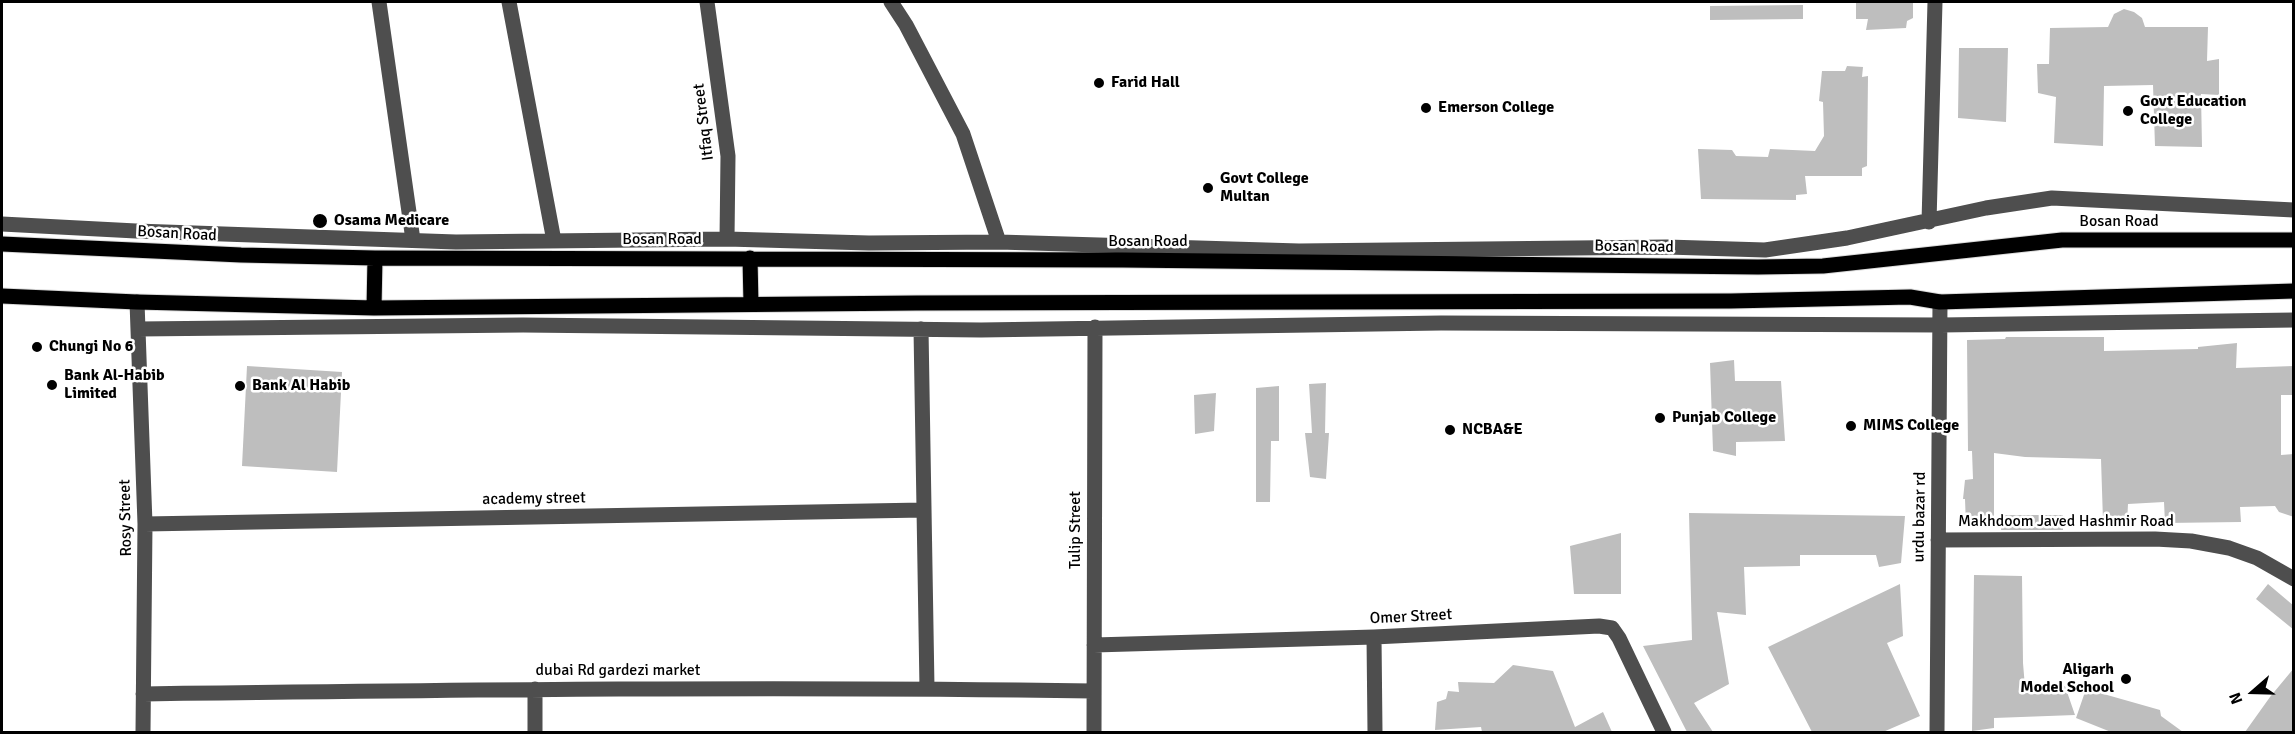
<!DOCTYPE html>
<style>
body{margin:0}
#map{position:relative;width:2295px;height:734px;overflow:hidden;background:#fff;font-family:Signika,sans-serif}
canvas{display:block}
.frame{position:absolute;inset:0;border:3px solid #000;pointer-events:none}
.north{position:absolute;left:2223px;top:662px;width:60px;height:60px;-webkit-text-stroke:4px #fff;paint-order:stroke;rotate:250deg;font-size:16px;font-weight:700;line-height:24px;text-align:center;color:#000}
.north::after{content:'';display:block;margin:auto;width:21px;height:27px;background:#000;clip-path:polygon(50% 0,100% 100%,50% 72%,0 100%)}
</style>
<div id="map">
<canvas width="2295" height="734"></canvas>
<div class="frame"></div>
<div class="north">N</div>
</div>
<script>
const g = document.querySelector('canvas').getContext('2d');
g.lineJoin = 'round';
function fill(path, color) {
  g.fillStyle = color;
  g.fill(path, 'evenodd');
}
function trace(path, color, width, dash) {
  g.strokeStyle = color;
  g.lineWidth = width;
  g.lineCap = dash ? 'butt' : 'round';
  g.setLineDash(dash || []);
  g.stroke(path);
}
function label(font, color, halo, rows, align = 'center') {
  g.font = font + ' Signika,sans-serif';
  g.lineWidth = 5;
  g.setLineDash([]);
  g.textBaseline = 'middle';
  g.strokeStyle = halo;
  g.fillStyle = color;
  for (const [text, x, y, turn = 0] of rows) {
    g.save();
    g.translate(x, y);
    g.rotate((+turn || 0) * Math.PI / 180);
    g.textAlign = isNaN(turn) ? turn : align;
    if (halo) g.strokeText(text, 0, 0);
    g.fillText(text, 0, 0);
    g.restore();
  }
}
fill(new Path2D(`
 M1856,2h57v16l-6,3 -1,7 -40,2 2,-11h-12z
 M1803,5v14l-93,1v-14z
 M2124,9l10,3 8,6 3,9h63l-1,34 12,-2v36l-18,-1 1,53 -47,-1 -2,-61 -49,1 -1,60 -49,-3 2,-46 -18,-4 -1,-29h12l1,-36 58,-1 6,-13z
 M1959,48h49l-2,74 -48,-4z
 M1847,66l16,1 -1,10 6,-1 -1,90 -5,2v8h-57l2,18 -11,1v5l-95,-1 -3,-50 34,1 4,6 32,1 2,-8 45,2 9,-15 -1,-34 -4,-1 3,-30h23z
 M2006,337h98v14l94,-2v-2l39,-4 -1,25 58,-2v29h-13v60l13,-1v63l-15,-5 -4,-6 -35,1 1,15 -76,1 -1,-21 -36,2 -1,19 -24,-2 -2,-62 -76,-2 -31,-4v71l-28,2 -1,-27h-2l2,-19 8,-1 -1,-28h-4l-1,-111 38,-1z
 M1734,360l1,21h46l4,60 -49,1v14l-23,-5 -3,-88z
 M247,366l95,6 -5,100 -95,-6z
 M1326,383l-1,50h4l-3,46 -16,-2 -5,-44h7l-3,-49z
 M1279,386v55h-8l-1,61h-14v-114z
 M1216,393l-2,38 -19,3 -1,-39z
 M1689,513l216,3 -4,47 -22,4 -3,-12h-76v11l-56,1 2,48 -29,-3 12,72 -35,19 19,29h-26l-44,-86 49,-6z
 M2003,515h60v15h-62z
 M1621,533v61h-47l-4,-48z
 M1974,575l48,1 1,87 2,24 40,-1 10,29 -81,3v10l-22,3z
 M1900,584l3,52 -16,7 33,73 -37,16h-71l-44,-85z
 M2268,584l26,22v24l-38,-31z
 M1513,665l40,6 22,56 28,-15 9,20h-130l-1,-5 -46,3 2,-28 9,-3 2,-8 11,1 -1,-10 36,1z
 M2294,668v64h-49l25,-35z
 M2086,689l74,21 1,6 22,16h-72l-35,-14z`), '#bebebe');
const major = new Path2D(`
 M2,244l239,11 134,3 748,2 635,7 65,-1 239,-26h232
 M750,258l1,46
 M2,296l135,6 237,6 542,-5 815,-2 179,-4 30,5 354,-11
 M374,308l1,-50`);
trace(major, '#dbdbdb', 17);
trace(new Path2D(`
 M379,2l34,238
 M509,2l45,239
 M707,2l21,154 -1,83
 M891,2l15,23 57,109 36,108
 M1929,222l6,-220
 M2,224l134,7 320,11 271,-3 142,4 130,-1 300,9 368,-4 98,3 82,-12 139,-30 66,-10 242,12
 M137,302l8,222 -2,208
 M138,329l385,-4 458,5 460,-7 500,2 353,-5
 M921,329l6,359
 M145,524l778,-14
 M1938,540l217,-1 36,2 38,7 28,10 37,21
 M1374,637l1,95
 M1094,645l280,-8 225,-11 13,2 7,10 45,94
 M143,694c317,-4 633,-8 950,-3
 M535,732v-43
 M1094,732l1,-405
 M1937,732l3,-430`), '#4e4e4e', 15);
trace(major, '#000', 15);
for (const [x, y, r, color] of [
 [1099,83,6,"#000"],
 [1426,108,6,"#000"],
 [2128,111,6,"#000"],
 [1208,188,6,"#000"],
 [320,221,8,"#000"],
 [37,347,6,"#000"],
 [52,385,6,"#000"],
 [240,386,6,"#000"],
 [1660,418,6,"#000"],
 [1851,426,6,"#000"],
 [1450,430,6,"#000"],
 [2126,679,6,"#000"]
]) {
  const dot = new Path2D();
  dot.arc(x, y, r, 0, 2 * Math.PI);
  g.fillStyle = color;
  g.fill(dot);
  trace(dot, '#fff', 2);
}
label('bold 16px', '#000', '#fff', [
 ["Farid Hall",1111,83],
 ["Govt Education",2140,102],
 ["College",2140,120],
 ["Emerson College",1438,108],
 ["Govt College",1220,179],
 ["Multan",1220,197],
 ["Osama Medicare",334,221],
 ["Chungi No 6",49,347],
 ["Bank Al-Habib",64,376],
 ["Limited",64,394],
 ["Bank Al Habib",252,386],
 ["Punjab College",1672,418],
 ["MIMS College",1863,426],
 ["NCBA&E",1462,430],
 ["Aligarh",2114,670,"right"],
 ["Model School",2114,688,"right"]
], 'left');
label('16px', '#000', '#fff', [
 ["Itfaq Street",704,122,-97],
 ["Bosan Road",2119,222],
 ["Bosan Road",177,234,3],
 ["Bosan Road",662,240],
 ["Bosan Road",1148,242],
 ["Bosan Road",1634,247,1],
 ["academy street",534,499,-1],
 ["urdu bazar rd",1920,517,-89],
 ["Rosy Street",126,518,-91],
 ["Makhdoom Javed Hashmir Road",2066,522],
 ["Tulip Street",1076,530,-90],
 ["Omer Street",1411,617,-3],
 ["dubai Rd gardezi market",618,671]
]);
</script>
